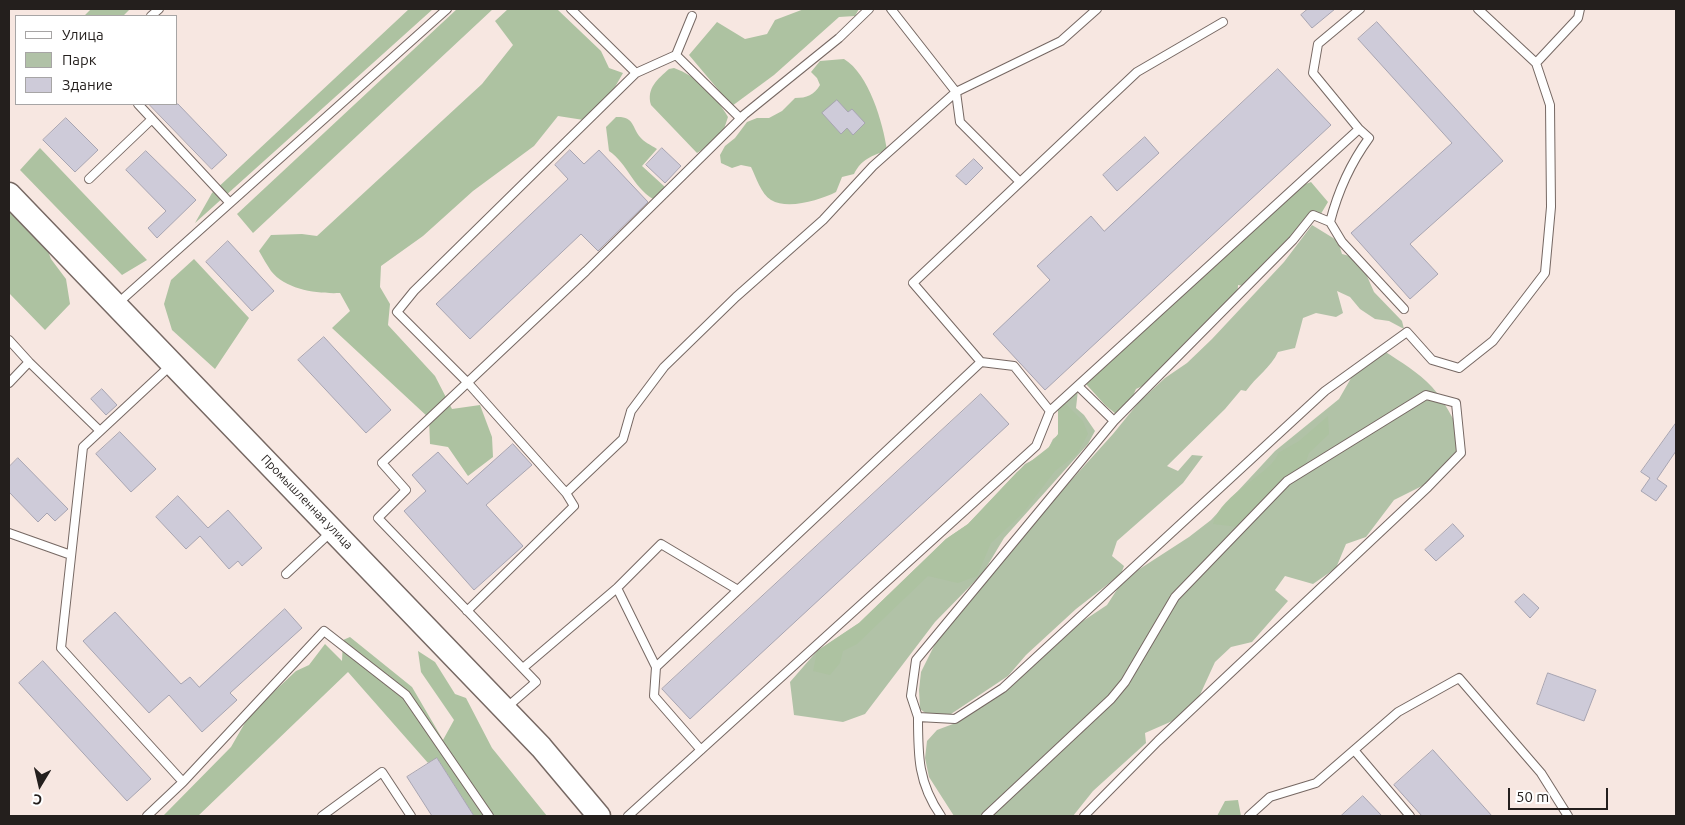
<!DOCTYPE html>
<meta charset="utf-8">
<style>
body{margin:0}
#map{position:relative;width:1685px;height:825px;overflow:hidden;background:#f7e7e1;font-family:Ubuntu,sans-serif}
canvas{display:block}
.frame{position:absolute;inset:0;border:10px solid #241f1d;pointer-events:none}
.legend{position:absolute;left:15px;top:15px;width:162px;height:90px;box-sizing:border-box;background:#fff;border:1px solid #a7a5a5;margin:0;padding:6px 9px;list-style:none;font-size:15px;color:#241f1d}
.legend li{display:flex;align-items:center;gap:10px;height:25px}
.legend b{width:25px;border:1px solid #a7a5a5}
.north{position:absolute;left:15px;top:760px;width:50px;height:50px;-webkit-text-stroke:4px #fff;paint-order:stroke;rotate:189deg;font-size:14px;font-weight:700;line-height:20px;text-align:center;color:#241f1d}
.north::after{content:'';display:block;margin:auto;width:18px;height:22px;background:#241f1d;clip-path:polygon(50% 0,100% 100%,50% 72%,0 100%)}
.scale{position:absolute;left:1508px;top:788px;width:100px;height:22px;box-sizing:border-box;border:2px solid #241f1d;border-top:0;padding-left:6px;font-size:15px;line-height:18px;white-space:nowrap;color:#241f1d;-webkit-text-stroke:4px #fff;paint-order:stroke}
</style>
<div id="map">
<canvas width="1685" height="825"></canvas>
<div class="frame"></div>
<ul class="legend">
<li><b style="height:6px;background:#fff"></b>Улица</li>
<li><b style="height:14px;background:#b1c2a7"></b>Парк</li>
<li><b style="height:14px;background:#cecbd9"></b>Здание</li>
</ul>
<div class="north">С</div>
<div class="scale">50 m</div>
</div>
<script>
const g = document.querySelector('canvas').getContext('2d');
g.lineJoin = 'round';
function fill(path, color) {
  g.fillStyle = color;
  g.fill(path, 'evenodd');
}
function trace(path, color, width, dash) {
  g.strokeStyle = color;
  g.lineWidth = width;
  g.lineCap = dash ? 'butt' : 'round';
  g.setLineDash(dash || []);
  g.stroke(path);
}
function label(font, color, halo, rows, align = 'center') {
  g.font = font + ' Ubuntu,sans-serif';
  g.lineWidth = 5;
  g.setLineDash([]);
  g.textBaseline = 'middle';
  g.strokeStyle = halo;
  g.fillStyle = color;
  for (const [text, x, y, turn = 0] of rows) {
    g.save();
    g.translate(x, y);
    g.rotate((+turn || 0) * Math.PI / 180);
    g.textAlign = isNaN(turn) ? turn : align;
    if (halo) g.strokeText(text, 0, 0);
    g.fillText(text, 0, 0);
    g.restore();
  }
}
fill(new Path2D(`
 M1312,225l26,16 4,13 11,3 10,10 11,25 28,29 2,8 -15,-8 -14,-2 -15,-10 -10,-12 -13,-6 6,22 -7,4 -20,-4 -13,5 -8,30 -17,4c-7,15 -22,25 -32,39l-5,-1 -16,19 -58,57 11,5 14,-16 11,1 -20,27 -66,58 -5,15 12,10 -3,8 -45,35 -50,46 -18,21 -60,40 -16,2 -12,-9 -1,-19 2,-18 15,-30 41,-53 51,-61 85,-94 26,-32 26,-24 22,-15 25,-24 72,-77z
 M1384,351c17,11 34,21 48,36 13,14 21,33 31,49l-5,16 -30,31 -34,17 -28,37 -20,7 -10,24 -23,16 -28,-8 -10,14 13,11 -36,41 -21,5 -16,15 -16,35 -22,22 -32,14 1,10 -53,48 -20,25h-119l-25,-39 -4,-19 2,-17 10,-11 16,-6 27,-17 97,-82 30,-20 11,-17 20,-18 51,-33 22,-17 64,-69 64,-52 19,-33z
 M1078,390l-2,18 8,7 11,16 -7,13 -84,94 -21,35 -48,49 -70,92 -22,8 -49,-7 -4,-33 27,-31 42,-28 87,-84 22,-15 57,-60 21,-11 7,-14 9,-7 -4,-25z`), '#b1c2a7');
fill(new Path2D(`
 M91,9h39l-7,7h-39z
 M409,9h24l-238,214 17,-30z
 M457,9h36l-240,224 -16,-19z
 M508,9l50,1 43,41 8,17 14,5 -12,21 -3,13 -18,14 -32,-5 -24,30 -61,45 -50,45 -42,30 -1,21 10,17 -2,21 47,51 17,33 28,-4 12,32 1,20 -25,19 -20,-29 -18,-3 -1,-26 -97,-90 18,-17 -10,-18c-22,1 -54,-3 -69,-22 -4,-6 -8,-13 -12,-20l12,-16 31,-1 15,2 165,-152 31,-39 -18,-24z
 M804,9h55l-4,7 -16,1 -65,58 -42,31 -43,-51 28,-33 28,17 22,-5 8,-14z
 M844,59c25,15 39,64 43,91 -15,6 -26,9 -33,24l-12,3 -6,15c-16,8 -48,18 -65,8 -10,-6 -15,-23 -20,-33l-10,-2 -9,3 -11,-5 -1,-8 5,-9 10,-8 12,-16 10,-4h12l13,-7 13,-13c12,0 19,-3 25,-13l-3,-7 -6,-6 9,-11z
 M674,68c23,8 42,28 54,49l-4,12 -17,21 -2,-2 -8,5 -46,-48c-5,-17 7,-26 18,-36z
 M616,117c18,-1 16,10 24,20 4,5 11,8 17,12l-15,17 23,21 -4,10 -8,2c-21,-13 -25,-35 -44,-48l-3,-24z
 M40,148l107,112 -25,15 -102,-105z
 M1311,182l17,20 -9,15 -15,4 -55,66 -11,-2 -1,16 -86,81 -15,7 -6,14 -13,12 -12,-10 -19,-21 8,-12 209,-187z
 M9,208l18,22 9,5 10,11 5,13 15,20 4,25 -25,26 -36,-37z
 M194,259l55,59 -34,51 -43,-39 -8,-26 7,-24z
 M1065,403l18,18 5,13 -11,20 -22,17 -32,42 -32,30 -14,33 -19,7 -30,-7 -71,68 -14,7 -3,12 -10,12 -17,-4 4,-20 42,-28 87,-84 22,-15 49,-52 32,-25 9,-13v-27z
 M1328,416l1,18 -20,19 -5,15 -21,24 -8,2 -12,17h-5l-19,16 -26,-3c7,-30 62,-53 65,-71l21,-12z
 M350,637l62,50 31,53 11,-20 -33,-48 -3,-21 17,11 20,32 11,4 26,50 55,68h-73l-37,-58 -9,5 -80,-91 -150,144h-35l68,-69 19,-33 46,-43 13,-6 16,-21 17,17 1,-21z
 M1238,800l3,16h-24l8,-15z`), '#adc2a1');
const building = new Path2D(`
 M1308,9h27l-23,19 -11,-13z
 M1377,22l126,139 -93,83 28,30 -28,25 -59,-66 101,-90 -94,-104z
 M1278,69l53,56 -286,265 -52,-56 57,-54 -13,-14 54,-50 13,15z
 M837,100l11,12 4,-3 13,14 -12,12 -6,-7 -6,6 -19,-21z
 M149,104h29l49,51 -15,14z
 M66,118l32,32 -23,22 -32,-32z
 M1145,137l14,16 -42,38 -14,-16z
 M662,148l19,18 -16,17 -19,-18z
 M570,150l14,14 15,-14 49,52 -50,49 -17,-17 -111,105 -34,-35 132,-125 -13,-14z
 M146,151l50,49 -39,38 -9,-10 18,-17 -40,-41z
 M974,159l9,9 -17,17 -10,-9z
 M228,241l46,50 -22,20 -46,-49z
 M324,337l67,73 -25,23 -68,-73z
 M102,389l15,16 -11,10 -15,-16z
 M981,394l28,30 -319,295 -28,-30z
 M1676,423v28l-19,28 10,7 -11,15 -15,-10 9,-13 -9,-6z
 M120,432l36,37 -25,23 -35,-38z
 M513,444l19,21 -46,40 37,41 -49,44 -70,-79 22,-20 -14,-16 26,-23 29,32z
 M18,458l50,51 -13,12 -8,-8 -9,9 -29,-30v-25z
 M178,496l30,32 20,-18 34,38 -20,18 -4,-5 -9,8 -29,-33 -14,13 -30,-32z
 M1453,524l11,12 -28,25 -11,-11z
 M1524,594l15,14 -9,10 -15,-16z
 M285,609l17,19 -72,65 7,7 -35,32 -33,-37 -20,18 -66,-72 32,-29 66,72 9,-7 9,10z
 M43,661l108,118 -24,22 -108,-118z
 M1548,673l48,17 -12,31 -47,-17z
 M1433,750l59,66h-70l-28,-31z
 M437,758l37,58h-42l-25,-39z
 M1363,796l19,20h-41z`);
fill(building, '#cecbd9');
trace(building, '#a7a4b1', 1);
const lane = new Path2D(`
 M571,9l65,64 40,-18 16,-39
 M1360,9l-42,35 -5,29 46,56 10,9c-19,26 -31,53 -39,84l12,20 62,67
 M151,16l8,-7
 M676,55l64,63 99,-80 30,-29
 M1536,63l42,-45 2,-9
 M138,104l92,99
 M89,179l63,-60
 M1020,182l-60,-60 -4,-30 105,-51 36,-32
 M117,304l330,-295
 M9,340l20,22
 M170,366l-87,81 -22,201 122,134
 M9,383l20,-21 71,69
 M1078,386l36,35 -198,239 -5,36 7,21 37,2 48,-31 322,-297 82,-59 25,28 27,8 34,-27 52,-68 6,-66 -1,-102 -14,-42 -58,-54
 M1050,411l309,-282
 M1114,421l179,-181 20,-25 17,7
 M566,493l57,-54 8,-28 33,-44 72,-70 87,-77 50,-54 83,-74 -65,-83
 M9,533l62,22
 M286,574l46,-43
 M617,588l39,79 -2,29 47,54
 M467,611l107,-105 -8,-13 -98,-110 -71,-71 17,-21 222,-218
 M656,667l325,-305
 M523,668l94,-80 44,-44 77,46
 M506,708l30,-26 -158,-164 28,-28 -24,-27 204,-192 158,-156
 M918,717c0,39 0,66 23,99
 M1354,750l56,66
 M147,816l36,-34 141,-151 82,64 83,121
 M322,816l60,-44 29,44
 M628,816l408,-370 14,-35 -36,-45 -33,-4 -68,-79 224,-211 86,-50
 M986,816l125,-117 14,-17 50,-85 112,-116 139,-86 30,8 5,50 -33,34 -270,254 -74,75
 M1249,816l21,-19 46,-14 82,-71 61,-34 82,95 27,43`);
const secondary = new Path2D(`
 M9,194l532,553 58,69`);
trace(lane, '#766863', 10);
trace(secondary, '#766863', 25);
trace(lane, '#fff', 8);
trace(secondary, '#fff', 22);
label('12px', '#241f1d', '#fff', [
 ["Промышленная улица",307,502,46]
]);
</script>
